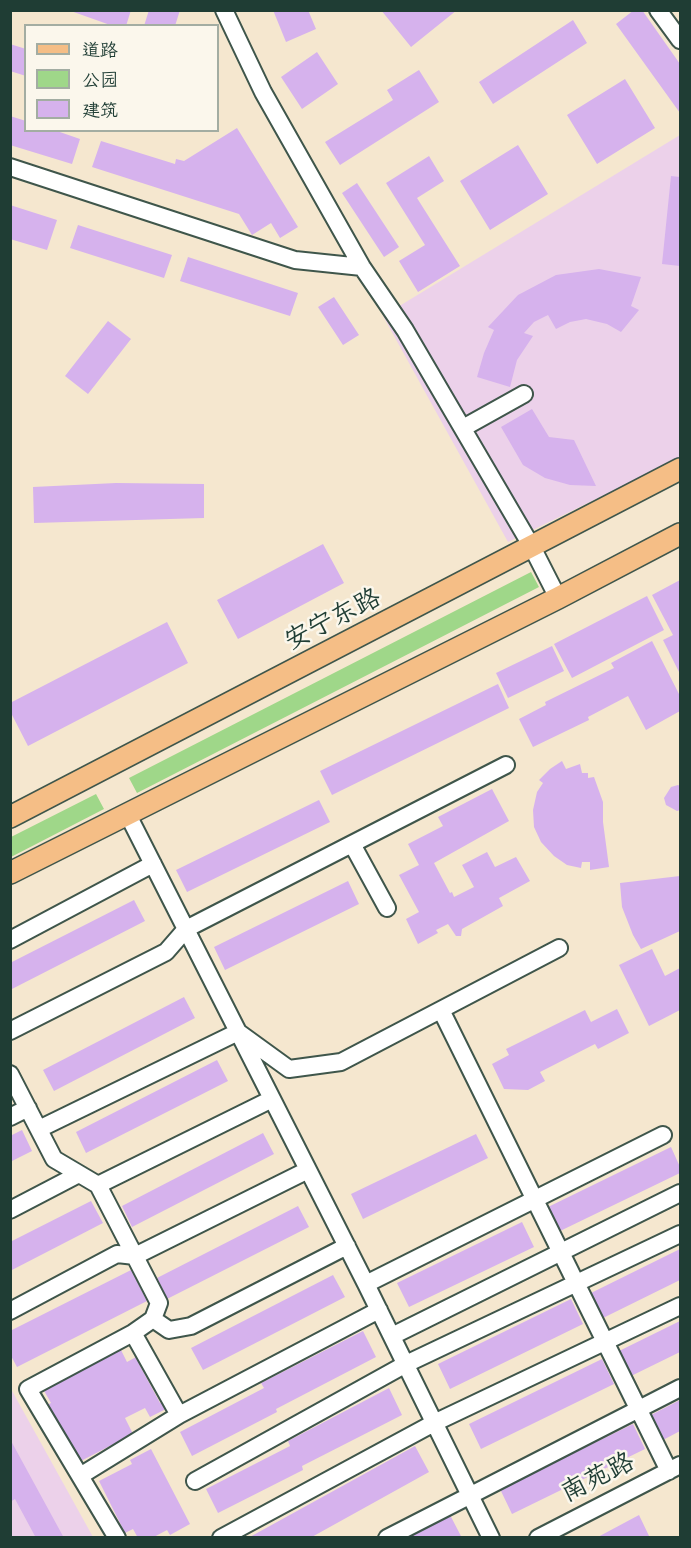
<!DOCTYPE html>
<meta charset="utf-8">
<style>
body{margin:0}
#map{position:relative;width:691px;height:1548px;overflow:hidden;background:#f5e7cf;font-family:Caveat,"LXGW WenKai TC",sans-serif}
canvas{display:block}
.frame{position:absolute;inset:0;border:12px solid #1f3d34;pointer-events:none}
.legend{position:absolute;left:24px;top:24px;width:195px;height:108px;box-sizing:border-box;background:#fbf7ec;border:2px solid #a3ada2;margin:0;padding:8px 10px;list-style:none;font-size:18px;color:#1f3d34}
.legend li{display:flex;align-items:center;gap:12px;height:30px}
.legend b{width:30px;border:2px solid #a3ada2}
</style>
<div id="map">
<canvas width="691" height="1548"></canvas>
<div class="frame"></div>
<ul class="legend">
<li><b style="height:8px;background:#f5be86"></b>道路</li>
<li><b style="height:16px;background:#9fd789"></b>公园</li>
<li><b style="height:16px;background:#d6b2ed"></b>建筑</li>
</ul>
</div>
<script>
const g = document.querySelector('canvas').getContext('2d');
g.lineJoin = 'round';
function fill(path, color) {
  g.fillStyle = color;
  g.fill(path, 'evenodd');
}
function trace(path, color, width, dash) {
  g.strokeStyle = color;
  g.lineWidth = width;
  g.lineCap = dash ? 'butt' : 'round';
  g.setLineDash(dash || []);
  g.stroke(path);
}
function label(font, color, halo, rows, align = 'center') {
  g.font = font + ' Caveat,"LXGW WenKai TC",sans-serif';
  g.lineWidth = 5;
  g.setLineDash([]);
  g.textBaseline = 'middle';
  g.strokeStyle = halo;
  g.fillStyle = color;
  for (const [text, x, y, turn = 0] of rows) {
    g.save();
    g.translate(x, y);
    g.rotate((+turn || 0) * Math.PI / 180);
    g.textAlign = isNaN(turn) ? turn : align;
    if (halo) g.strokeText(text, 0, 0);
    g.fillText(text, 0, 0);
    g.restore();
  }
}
fill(new Path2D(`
 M680,135v323l-172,84 -125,-226z
 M11,1389l82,148h-82z`), '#ecd1ea');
fill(new Path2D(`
 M531,572l8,15 -402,206 -8,-15z
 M96,794l8,15 -93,48v-20z`), '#9fd789');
fill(new Path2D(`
 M68,10h63l-5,16h-13z
 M149,10h31l-5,16h-31z
 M273,10h35l8,19 -30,13z
 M381,10h76l-46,37z
 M634,10h8l38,54v49l-64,-89z
 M573,20l14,23 -94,61 -14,-22z
 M10,44l16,5v27l-16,-5z
 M317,52l21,32 -36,25 -21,-32z
 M419,70l20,32 -99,63 -15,-23 68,-42 -6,-10z
 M625,79l30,49 -58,36 -30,-49z
 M10,116l16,5v9h28l26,9 -8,25 -62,-19z
 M237,128l61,99 -18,11 -9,-15 -19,12 -13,-21 -147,-47 9,-26 74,23 1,-5 8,2z
 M518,145l30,49 -58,36 -30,-49z
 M429,156l15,25 -27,17 43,68 -42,26 -19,-31 26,-16 -39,-62z
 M671,176l9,1v89l-18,-2z
 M357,183l42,64 -15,10 -42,-64z
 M10,205l47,15 -10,30 -37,-11z
 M78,225l94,30 -8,23 -94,-30z
 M188,257l110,36 -8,23 -110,-35z
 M599,269l42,8 -10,29 8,4 -18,22 -14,-8 -21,-5 -16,3 -14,7 -8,-14 -14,7 -10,11 9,3 -16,24 -7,27 -33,-10 7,-24 10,-23 -6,-3 30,-32 38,-20z
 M334,297l25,38 -16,10 -25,-38z
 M108,321l23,18 -43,55 -23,-18z
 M532,409l17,28 25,3 22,46 -26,-1 -25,-7 -22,-13 -22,-38z
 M116,483l88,1v34l-170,5 -1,-36z
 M323,544l21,39 -106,56 -21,-39z
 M680,580v94l-17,-34 10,-5 -21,-40z
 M647,596l17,34 -92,48 -18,-34z
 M167,622l21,41 -160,83 -18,-35v-8z
 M652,641l28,55v15l-34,19 -18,-34 -40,21 1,3 -56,27 -14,-28 27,-14 -1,-3 69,-34 -3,-5z
 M552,646l12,25 -56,27 -12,-25z
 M498,684l11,24 -177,87 -12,-24z
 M562,761l4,8 14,-5 2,9h6v5l6,-1 9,25v20l6,45 -19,3v-8h-8l-1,6 -14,-3 -13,-9 -13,-14 -7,-15 -1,-17 4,-18 6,-9 -4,-3 11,-11z
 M678,785l2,1v24l-3,1 -11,-6 -2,-7 7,-11z
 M492,789l17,32 -75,42 16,30 2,-1 2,5 20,-10 -12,-22 25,-13 8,15 21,-10 14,24 -31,17 4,8 -41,23 -1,7h-5l-8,-12 -12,6 2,3 -20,11 -12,-25 13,-7 -20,-37 20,-10 -11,-21 35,-18 -5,-9z
 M319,800l11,22 -143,70 -11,-22z
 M680,876v55l-39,18 -8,-14 -11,-28 -2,-24z
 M348,881l11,23 -134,66 -11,-23z
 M134,900l11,21 -135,69v-27z
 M652,949l13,27 15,-8v42l-31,16 -30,-61z
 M184,997l11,21 -141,73 -11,-21z
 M617,1009l12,24 -31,16 -3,-5 -55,28 5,9 -17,9 -24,-1 -12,-25 17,-9 -3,-6 79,-39 6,12z
 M217,1060l11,21 -142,72 -10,-21z
 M22,1130l10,21 -22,11v-26z
 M263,1133l11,21 -142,73 -10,-21z
 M476,1134l12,24 -125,61 -12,-25z
 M671,1147l9,20v6l-122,59 -12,-24z
 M91,1201l12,22 -93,48v-29z
 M298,1206l11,21 -142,72 -10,-21z
 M522,1222l12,25 -125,60 -12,-24z
 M680,1249v31l-77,38 -12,-25z
 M131,1270l16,31 -130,66 -7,-13v-23z
 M333,1275l12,22 -142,73 -12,-22z
 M571,1299l12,25 -133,65 -12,-25z
 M680,1321v31l-51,25 -12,-25z
 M363,1331l13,26 -100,52 1,3 -85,44 -12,-24 84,-44 -3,-5z
 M120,1348l7,14 9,-5 5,1 2,4 -4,2 21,39h3l3,6 -16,8 -5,-9 -20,10 8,16 -56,29 -30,-58 4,-2 -8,-14z
 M602,1359l12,25 -133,65 -12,-25z
 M389,1388l13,27 -100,51 1,4 -85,43 -12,-24 84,-43 -2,-5z
 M680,1400v31l-17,9 -12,-25z
 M633,1424l12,25 -133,65 -12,-25z
 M10,1439l54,99h-28l-21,-39 -5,3z
 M415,1446l14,26 -119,66h-62z
 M151,1449l39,75 -20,11 -3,-5 -15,8h-14l-5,-9 -8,4 -26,-52 33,-17 -2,-4z
 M449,1513l13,25h-58z
 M639,1515l11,23h-54z`), '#d6b2ed');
const minor = new Path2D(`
 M224,10l39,82 99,175 43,63 127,217 26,51
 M658,10l22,30
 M10,167l285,93 67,7
 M463,428l61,-34
 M127,813l239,471 125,254
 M352,844l35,64
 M10,940l143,-76
 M441,1010l228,461
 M10,1031l156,-79 20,-23 320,-164
 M10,1074l44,85 44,26 61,118 -6,16 -20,14 -105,56 89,149
 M10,1117l18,-9
 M39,1129l199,-97 51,37 52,-7 218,-114
 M98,1185l174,-86
 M10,1210l69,-36
 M366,1284l297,-149
 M10,1311l107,-57 18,2 173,-86
 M153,1319l16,11 22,-4 156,-80
 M133,1333l46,82 200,-105
 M392,1336l288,-143
 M80,1476l99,-61
 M195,1481l211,-117 274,-130
 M221,1538l213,-115 246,-117
 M387,1538l293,-150
 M538,1538l142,-73`);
const major = new Path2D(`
 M10,817l670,-348
 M10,873l548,-275 122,-64`);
trace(minor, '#3f564b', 20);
trace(major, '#3f564b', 24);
trace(minor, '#fff', 16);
trace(major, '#f5be86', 21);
label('26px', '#1f3d34', '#fbf7ec', [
 ["安宁东路",333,620,-27],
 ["南苑路",598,1478,-27]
]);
</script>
